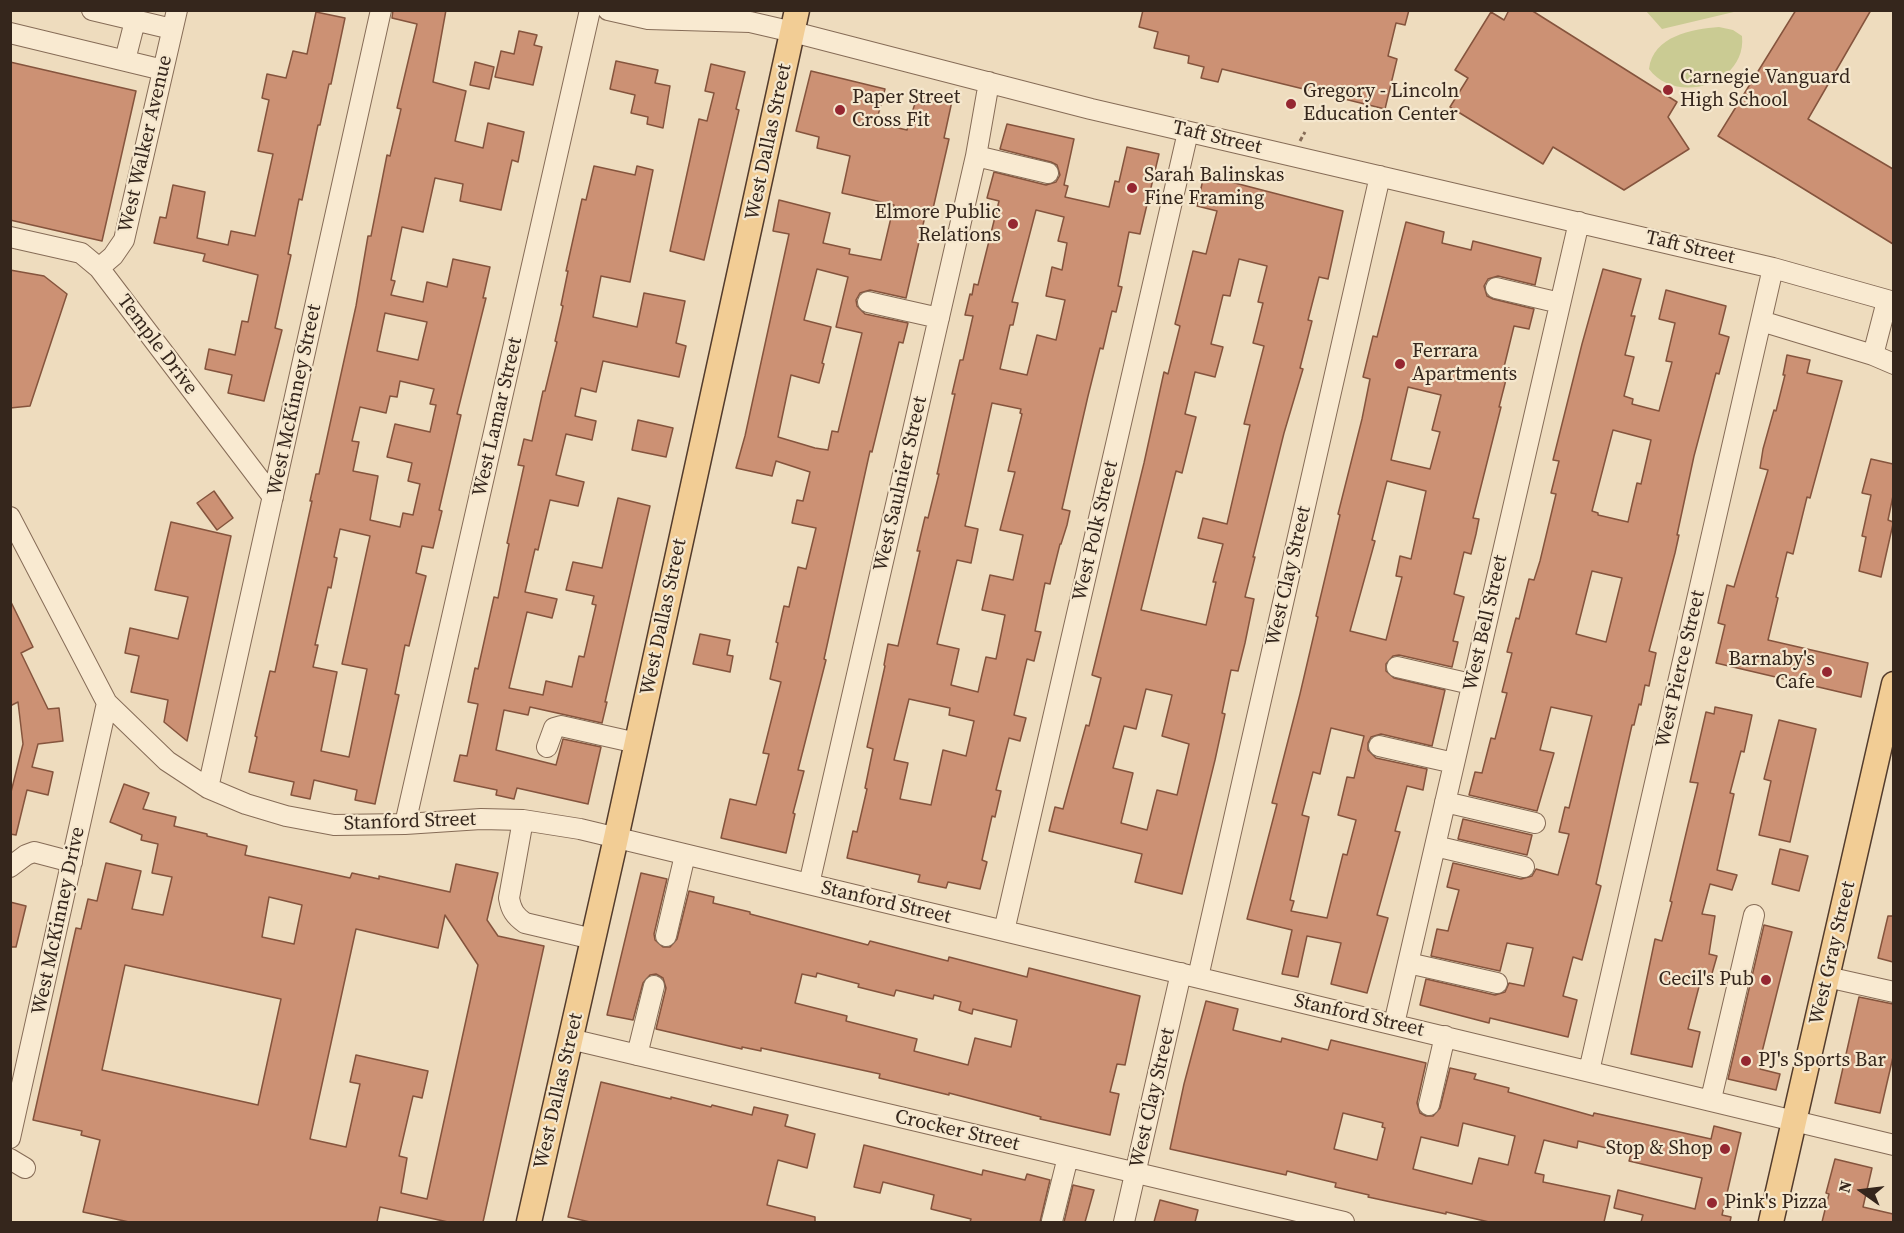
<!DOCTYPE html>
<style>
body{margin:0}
#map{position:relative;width:1904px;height:1233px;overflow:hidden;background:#eedcbe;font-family:"Source Serif 4",serif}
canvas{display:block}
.frame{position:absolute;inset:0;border:12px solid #35261c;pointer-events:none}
.north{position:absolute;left:1832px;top:1161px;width:60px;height:60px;-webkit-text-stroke:4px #f5e7ce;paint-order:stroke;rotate:284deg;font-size:16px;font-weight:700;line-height:24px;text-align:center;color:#35261c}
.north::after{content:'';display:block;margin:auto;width:21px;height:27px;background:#35261c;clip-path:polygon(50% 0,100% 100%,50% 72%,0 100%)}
</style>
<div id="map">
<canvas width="1904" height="1233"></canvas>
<div class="frame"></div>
<div class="north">N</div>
</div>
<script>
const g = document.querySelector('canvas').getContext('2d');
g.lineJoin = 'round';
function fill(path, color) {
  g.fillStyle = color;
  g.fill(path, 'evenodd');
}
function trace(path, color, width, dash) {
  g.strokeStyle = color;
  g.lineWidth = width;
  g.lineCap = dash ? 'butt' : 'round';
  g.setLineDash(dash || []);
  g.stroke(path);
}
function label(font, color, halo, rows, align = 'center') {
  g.font = font + ' "Source Serif 4",serif';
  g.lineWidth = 4.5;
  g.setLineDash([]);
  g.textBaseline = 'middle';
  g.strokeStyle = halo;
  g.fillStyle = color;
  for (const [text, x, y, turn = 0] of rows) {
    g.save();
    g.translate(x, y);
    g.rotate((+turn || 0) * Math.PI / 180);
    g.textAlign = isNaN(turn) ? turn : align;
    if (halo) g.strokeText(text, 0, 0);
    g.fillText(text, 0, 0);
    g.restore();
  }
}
fill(new Path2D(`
 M1646,11v-1l92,1 -76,18z
 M1719,27l14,3 9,6c5,48 -66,70 -93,33 4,-33 43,-40 70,-42z`), '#cacb93');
const building = new Path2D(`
 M393,10h53l-13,72 33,9 -11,50 28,7 5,-25 36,9 -6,30 -6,-2 -11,50 -41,-9 3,-17 -28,-6 -12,54 -21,-5 -11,53 4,1 -4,14 32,7 4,-20 20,5 6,-28 37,8 -7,31h3l-29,116 4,1 -22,95 3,1 -9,37 -11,-2 -6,27 10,3 -17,70 -4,-1 -10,49 4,1 -24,109 -20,-4 2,-10 -43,-10 -4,19 -19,-4 3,-13 -45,-10 8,-35 -2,-1 15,-65 5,1 37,-171h-2l6,-27h3l37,-168 12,-70h3l16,-81 3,1 11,-47 -4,-1 20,-84 -25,-6zM385,313l42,9 -9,38 -41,-9zM400,381l34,8 -4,15 6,1 -6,27 -35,-8 -8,33 25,6 -4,18 12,3 -7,31 -10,-2 -3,14 -30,-7 8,-44 -25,-5 6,-29 -7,-1 8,-34 26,6 4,-17 7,1zM340,529l30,7 -28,128 25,5 -18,88 -28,-6 16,-79 -24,-5 5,-22h-3l13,-58 3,1 6,-30 -3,-1z
 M1143,10h266l-4,15 -9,-2 -8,33 9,3 -12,50 -163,-40 -4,13 -17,-4 3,-11 -16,-4 1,-7 -35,-8 4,-16 -19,-5z
 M1509,10h22l146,92 -9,15 21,32 -65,41 -71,-43 -10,17 -93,-57 18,-29 -13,-8 36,-58 13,8z
 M1796,10h75l-63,109 85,50v75l-175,-108z
 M316,12l29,6 -14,66h-2l-9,41h-2l-16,75 -3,-1 -11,55 3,1 -16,73 7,2 -18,71 -36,-8 4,-18 -27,-6 4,-20 26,6 7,-34 6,1 10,-47 -55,-14 2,-7 -51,-11 6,-26 6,1 7,-33 32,7 -8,46 31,7 3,-14 24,5 18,-82 -15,-3 11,-51 -7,-2 5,-24 19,4 7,-27 14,3z
 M519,31l18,4 -3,10 8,2 -9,38 -38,-8 6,-26 13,3z
 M616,61l42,9 -3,13 15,3 -7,42 -16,-4 1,-7 -17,-4 4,-18 -25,-6z
 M10,62l126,29 -34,150 -92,-21z
 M475,62l19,5 -5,22 -19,-4z
 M711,64l34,8 -9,37 3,1 -35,150 -34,-9 29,-132 8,2 7,-28 -9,-2z
 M811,71l74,18 -9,34 31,7 11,-37 34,8 -8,37 5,1 -17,74 -6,-1 -20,86 -36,-8 -10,3 -4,7 1,6 8,8 43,9 -5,20 -4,-1 -27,110 -2,-1 -46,208 2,1 -28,110 6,1 -11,42 2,1 -9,39 -65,-15 9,-39 26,6 13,-51 -6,-1 18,-71 -11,-3 8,-36 -2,-1 8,-36 5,1 9,-40 8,2 10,-41 -24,-5 5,-23 6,1 7,-29 -34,-11 -4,15 -36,-8 9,-32 44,-202 -16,-3 6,-31 51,13 -7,30 27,6 -1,5 32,6 13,-55 -52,-12 8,-37 -33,-8 2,-11 -23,-6zM817,269l31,8 -12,50 26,6 -24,99 -6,-1 -4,19 -13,-2 -37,-11 13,-62 28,8 5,-19 -2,-1 9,-36 -27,-7z
 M1007,124l67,15 -10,46 4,1 -3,11 44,10 6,-26 4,1 8,-35 32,7 -19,80 -11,-2 -11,54 4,1 -6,25 -4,-1 -9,38 -3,-1 -12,48 -26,113 8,2 -3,14 -6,19h-1l-10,40 -5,-1 -10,48 6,1 -7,29 -7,-2 -13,56 12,3 -6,23 -11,-3 -13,52 5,1 -6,26 -3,-1 -10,44 5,2 -7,27 -32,-7 -2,6 -28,-6 2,-7 -73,-17 6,-27 4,1 10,-43 -2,-1 8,-39 -6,-2 18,-81 -1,-1 4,-21 10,2 22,-95h-3l8,-34 3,1 11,-44h-2l18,-80h-3l8,-34h3l10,-44 -8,-1 5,-21 2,1 2,-11 4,1 21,-84 -12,-3 7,-26 52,13 10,-3 4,-7 -3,-10 -6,-3 -51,-13zM1036,210l28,7 -6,24 9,2 -5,27 -10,-3 -6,29 19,4 -9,40 -19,-5 -10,40 -27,-6 10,-44h3l5,-22 -6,-1zM992,403l29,6 -1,4 2,1 -14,57 7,1 -15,58 23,5 -10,45 -23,-5 -8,35 23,5 -9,44 -10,-2 -8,35 -27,-7 8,-36 -22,-5 20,-84 14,3 7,-34 -13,-3zM909,699l41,9 -1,7 25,6 -8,35 -23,-6 -12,55 -31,-6 8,-36 -14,-3z
 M594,166l41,9 2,-9 16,4 -23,112 -29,-6 -8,41 44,10 7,-34 41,8 -9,42 10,3 -7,31 -76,-16 -7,31 -15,-4 -6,28 21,5 -4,19 -26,-6 -10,41 28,7 -6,24 -28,-6 -12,50 -3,-1 -10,43 32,7 -5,19 -25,-6 -18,76 34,7 3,-14 26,6 7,-31 5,1 12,-52 -4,-1 2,-8 -28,-6 7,-28 29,6 16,-70 32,8 -45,196h2l-5,21 -72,-16 -2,8 -24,-5 -8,40 60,15 7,-26 38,8 -13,57 -71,-16 -3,11 -18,-4 1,-5 -43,-9 6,-26 7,1 11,-52 -10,-2 7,-34 3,1 16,-72 4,1 11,-54 -2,-1 17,-77 -6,-1 6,-26 8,2 11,-50h2l12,-49 -2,-1 8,-35 -2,-1 7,-34h-2l16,-72 4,1z
 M1204,175l139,36 -15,68 -9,-2 -11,43 4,1 -12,47 3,1 -19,64 -31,124h2l-10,40 9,2 -9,44 -7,28 -7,-1 -9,43 3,1 -10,46 -33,134 -47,-12 7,-28 -93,-23 6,-24 8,2 23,-84 3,1 12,-48 -9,-3 52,-212 20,-91 4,2 12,-48 -5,-2 18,-73 13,3 11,-43 -20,-5zM1239,259l28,7 -9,36 5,1 -10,40 11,3 -20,78 6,1 -23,99 -24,-6 -5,20 25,6 -10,38h3l-10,43 -65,-15 35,-139 6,2 14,-56 -11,-3 10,-42 20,5 8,-30 -12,-3 12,-49 7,1zM1146,689l26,6 -10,41 27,8 -12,51 -20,-5 -10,40 -26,-7 12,-50 -20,-5 11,-42 12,3z
 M1406,222l38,10 -2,11 29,7 2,-9 68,17 -6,27 -37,-9 -10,3 -4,7 3,10 6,3 41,10 -5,20 -15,-3 -10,41 5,1 -10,39h2l-28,111 6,1 -3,15 -5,20 -7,-2 -10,42 10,3 -11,44 5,1 -6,25 -53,-12 -6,1 -7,8v7l8,7 51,12 -13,56 -51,-12 -10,3 -3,6v7l8,8 51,11 -4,21 -16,-4 -12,45 5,1 -23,83 11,3 -21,75 -36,-9 10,-41 -34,-7 -9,41 -16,-3 10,-44 -45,-11 30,-115 -5,-1 28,-109 18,-77 -2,-1 24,-101 -2,-1 24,-95 8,-40 -7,-2 10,-41 4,1zM1408,387l33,8 -9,35 8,2 -10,37 -39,-9zM1387,481l39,10 -15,68 -11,-3 -4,20 6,1 -16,63 -36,-9 25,-90 -3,-1zM1331,728l33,8 -10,42 -7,-1 -9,38 18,5 -9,35 -4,-1 -16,64 -36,-7 3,-10 -4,-1 19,-83 -7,-2 11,-43 7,2z
 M1603,269l38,10 -10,37h4l-10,39 9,2 -10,39 9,3 -1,5 27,7 13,-49 -6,-1 9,-38 -16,-4 7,-29 60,16 -7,28 10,3 -10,37 -3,-1 -22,83 -17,79h2l-4,18 -26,98 7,2 -7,33 -4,-1 -4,20 -2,-1 -5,21h-2l-36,159 5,2 -4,16 -15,58 -9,-3 -10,39 14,4 -9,37 -78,-19 -1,5 -69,-18 6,-26 69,16 10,-3 4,-9 15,3 9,-38 -26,-5 -7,28 -69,-15 6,-27 11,2 11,-41 -12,-3 6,-24 68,16 11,-3 4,-7 22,6 11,-41 -10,-2 6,-25 4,1 23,-92 -41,-9 -11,43 14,3 -17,58 -68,-16 6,-23 7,1 9,-35 4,1 12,-46 -5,-1 10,-39 -5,-1 9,-34 3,1 10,-40 5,1 6,-19 16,-67 -5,-1 8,-32 -6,-1 29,-116zM1613,430l38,10 -10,44 -4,-1 -9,39 -30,-7v-2l-6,-2zM1592,571l30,7 -16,64 -30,-8z
 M10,270l34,6 23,18 -37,112 -20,2z
 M1787,355l23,5 -3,13 35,8 -32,117 -3,-1 -14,57 -6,-2 -11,45 2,1 -10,42 100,23 -7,34 -145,-34 9,-38 -7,-2 9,-38 7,2 34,-117 -8,-2 3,-19 11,-39 2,1 9,-36h-2z
 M638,420l35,8 -7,29 -34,-7z
 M1871,459l22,5v32l-5,24 5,2v2l-12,53 -22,-6 7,-34 -4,-1 9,-41 -9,-2z
 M214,491l19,27 -16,12 -20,-27z
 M171,522l60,14 -44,205 -23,-19 4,-22 -37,-8 8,-36 -14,-3 5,-25 48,11 10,-42 -33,-7z
 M10,600l23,47 -12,6 27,56 11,-1 4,33 -25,3 -6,23 21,5 -5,23 -21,-5 -11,45 -6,-1v-38l13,-52 -5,-42 -8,4z
 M700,634l30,6 -3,15 6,1 -3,16 -37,-8z
 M1715,707l37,8 -8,37 -3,-1 -11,42 4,1 -17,76 20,5 -5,15 -22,-6 -8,30 13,2 -6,38 8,2 -6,21 -9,-2 -14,54 12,3 -8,35 -61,-13 24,-115 7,2 10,-39 -2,-1 28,-118 -8,-1 16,-70 8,2z
 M1779,720l37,9 -26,113 -31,-7 12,-54 -7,-2z
 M124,784l25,9 -6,16 33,8 -2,9 33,8v2l40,10 -2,9 105,23 2,-5 27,6v-3l71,16 6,-28 42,9 -11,47 11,16 46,10 -61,276h-35l-68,-15 -3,15h-248l-46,-10 17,-72 -19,-5 1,-4 -49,-11 43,-192 5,1 7,-30 9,2 9,-38 35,8 -9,38 31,6 9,-38 -20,-4 6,-29 -17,-4 1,-5 -32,-13zM269,897l33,8 -8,39 -32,-7zM445,915l33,50 -51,234 -26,-6 6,-35 -8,-2 14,-60 9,2 6,-27 -72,-16 -6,27 10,2 -14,63 -36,-8 46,-210 82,19zM125,965l156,34 -23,106 -156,-35z
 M1463,819l69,16 -5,20 -69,-16z
 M1780,849l28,7 -9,35 -27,-7z
 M641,873l26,6 -13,55 1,6 8,7h7l7,-8 12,-48 25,6 -1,6 37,9v2l118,31 2,-4 78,20 1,-4 78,20 2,-9 111,28 -15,69 -8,-1 -7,28 9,2 -9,41 -70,-16 1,-2 -92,-24v2l-70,-17 1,-4 -119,-26v3l-19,-4v2l-86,-20 10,-41 -3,-10 -7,-4 -6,1 -7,8 -10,37 -26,-5zM817,973l42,11 -1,3 36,9 2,-6 37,9 1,-4 27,7 -2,8 13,4 1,-5 44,11 -6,27 -36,-9 -7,27 -54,-14 3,-12 -71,-18 1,-5 -52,-13 7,-29 14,3z
 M10,902l16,4 -10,41h-6z
 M1888,916h5v46l-15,-4z
 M1764,925l28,7 -30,120h2l-4,17 20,5 -4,16 -48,-11z
 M1859,997l34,7v53l-13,56 -45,-10z
 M1206,1001l32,8 -5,21 48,12 1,-4 46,12 3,-10 95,23 -9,40 3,10 6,3h7l7,-8 10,-40 26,6 -2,5 35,9 -1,4 85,24 1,-3 117,26 3,-13 27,7 -19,82 9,2 -1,5h-89l2,-7 -29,-7 4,-18 77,19 7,-31 -73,-17 2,-7 -53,-13 -1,7 -33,-8 -9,33 9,2 -1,7 67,14 -6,26h-115l-43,-10v2l-78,-17 1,-2 -34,-8 1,-4 -29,-7 -20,-5 -1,4 -116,-26 14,-65zM1343,1113l40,10 -1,4 3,1 -8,32 -43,-11zM1463,1123l52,13 -7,29 -29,-7 -7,26 -59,-15 8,-32 37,9z
 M601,1082l70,17v-2l40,10 1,-2 40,10 2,-8 34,8 -3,11 30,8 -8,34 -29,-8 -11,45 48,12v5h-225l-22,-5z
 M864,1145l118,30 1,-5 42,10 2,-6 23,6 -10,42h-70l1,-3 -40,-10 3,-14 -51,-13 -3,11 -26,-6z
 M1835,1159l37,9 -9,39 30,7v8h-71l7,-28 -3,-1z
 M1073,1185l21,5 -9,32h-21z
 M1160,1200l38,10 -3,12h-41z`);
fill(building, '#cc9174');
trace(building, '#85543d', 1.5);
const minor = new Path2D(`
 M92,10l80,19
 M608,10l40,9 102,3 43,10 298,77 682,159 121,34
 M10,33l153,37
 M125,60l10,-39
 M976,156l72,17
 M10,237l71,16 18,15 174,229
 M99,268l14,-12 11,-16 53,-230
 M1496,288l64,15
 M868,302l71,16
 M1761,321l112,34 21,9
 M1873,355l14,-54
 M10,517l97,186 60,58 41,27 38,16 40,12 48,9 71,-1 76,-5 42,1 57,9 1314,316
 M1397,667l74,17
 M1379,746l75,17
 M547,747l7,-19 7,-2 76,17
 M208,788l173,-778
 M1445,802l90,21
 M523,820l-14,78c2,12 6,18 16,25l68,16
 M405,824l185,-814
 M1435,846l89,21
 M10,867l16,-12 8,-3 38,10
 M809,884l167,-728 13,-74
 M1004,931l184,-799
 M666,936l19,-81
 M1408,963l89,20
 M1198,977l182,-801
 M1827,977l67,15
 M1394,1024l185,-802
 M570,1039l774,183
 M637,1055l17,-69
 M1589,1071l184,-803
 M1711,1099l43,-184
 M1429,1105l16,-69
 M10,1138l97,-435
 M10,1159l15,9
 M1052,1221l16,-64
 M1124,1222l57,-249`);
const major = new Path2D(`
 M529,1222l87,-384 181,-828
 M1771,1222l123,-538`);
trace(minor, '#866c57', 22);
trace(major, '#533b2c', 27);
trace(new Path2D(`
 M1300,141l5,-9
 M1276,179l5,-9`), '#866c57', 3, [4.5, 3]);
trace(minor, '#f9ead1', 20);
trace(major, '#f2cd95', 24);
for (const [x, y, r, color] of [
 [1668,90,6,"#952731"],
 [1291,104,6,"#952731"],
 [840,110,6,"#952731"],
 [1132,188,6,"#952731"],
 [1013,224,6,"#952731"],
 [1400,364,6,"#952731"],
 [1827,672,6,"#952731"],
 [1766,980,6,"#952731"],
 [1746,1061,6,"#952731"],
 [1725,1149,6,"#952731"],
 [1712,1203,6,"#952731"]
]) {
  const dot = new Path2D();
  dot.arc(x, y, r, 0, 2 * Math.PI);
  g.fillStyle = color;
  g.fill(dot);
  trace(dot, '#f5e7ce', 2);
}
label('20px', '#35261c', '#f5e7ce', [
 ["Carnegie Vanguard",1680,78],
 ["High School",1680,101],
 ["Gregory - Lincoln",1303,92],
 ["Education Center",1303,115],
 ["Paper Street",852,98],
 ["Cross Fit",852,121],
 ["Sarah Balinskas",1144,176],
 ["Fine Framing",1144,199],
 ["Elmore Public",1001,213,"right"],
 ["Relations",1001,236,"right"],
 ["Ferrara",1412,352],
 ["Apartments",1412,375],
 ["Barnaby's",1815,660,"right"],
 ["Cafe",1815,683,"right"],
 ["Cecil's Pub",1754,980,"right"],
 ["PJ's Sports Bar",1758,1061],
 ["Stop & Shop",1713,1149,"right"],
 ["Pink's Pizza",1724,1203]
], 'left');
label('20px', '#35261c', '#f5e7ce', [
 ["Taft Street",1217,138,13],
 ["West Dallas Street",769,142,-78],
 ["West Walker Avenue",146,144,-77],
 ["Taft Street",1690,248,13],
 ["Temple Drive",157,345,53],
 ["West McKinney Street",295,400,-78],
 ["West Lamar Street",498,417,-77],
 ["West Saulnier Street",901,484,-77],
 ["West Polk Street",1096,531,-77],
 ["West Clay Street",1289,576,-77],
 ["West Dallas Street",664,617,-78],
 ["West Bell Street",1486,623,-77],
 ["West Pierce Street",1681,669,-77],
 ["Stanford Street",410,822,-2],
 ["Stanford Street",886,903,13],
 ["West McKinney Drive",59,921,-78],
 ["West Gray Street",1833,953,-77],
 ["Stanford Street",1359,1016,13],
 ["West Dallas Street",559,1091,-77],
 ["West Clay Street",1153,1098,-77],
 ["Crocker Street",957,1131,13]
]);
</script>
